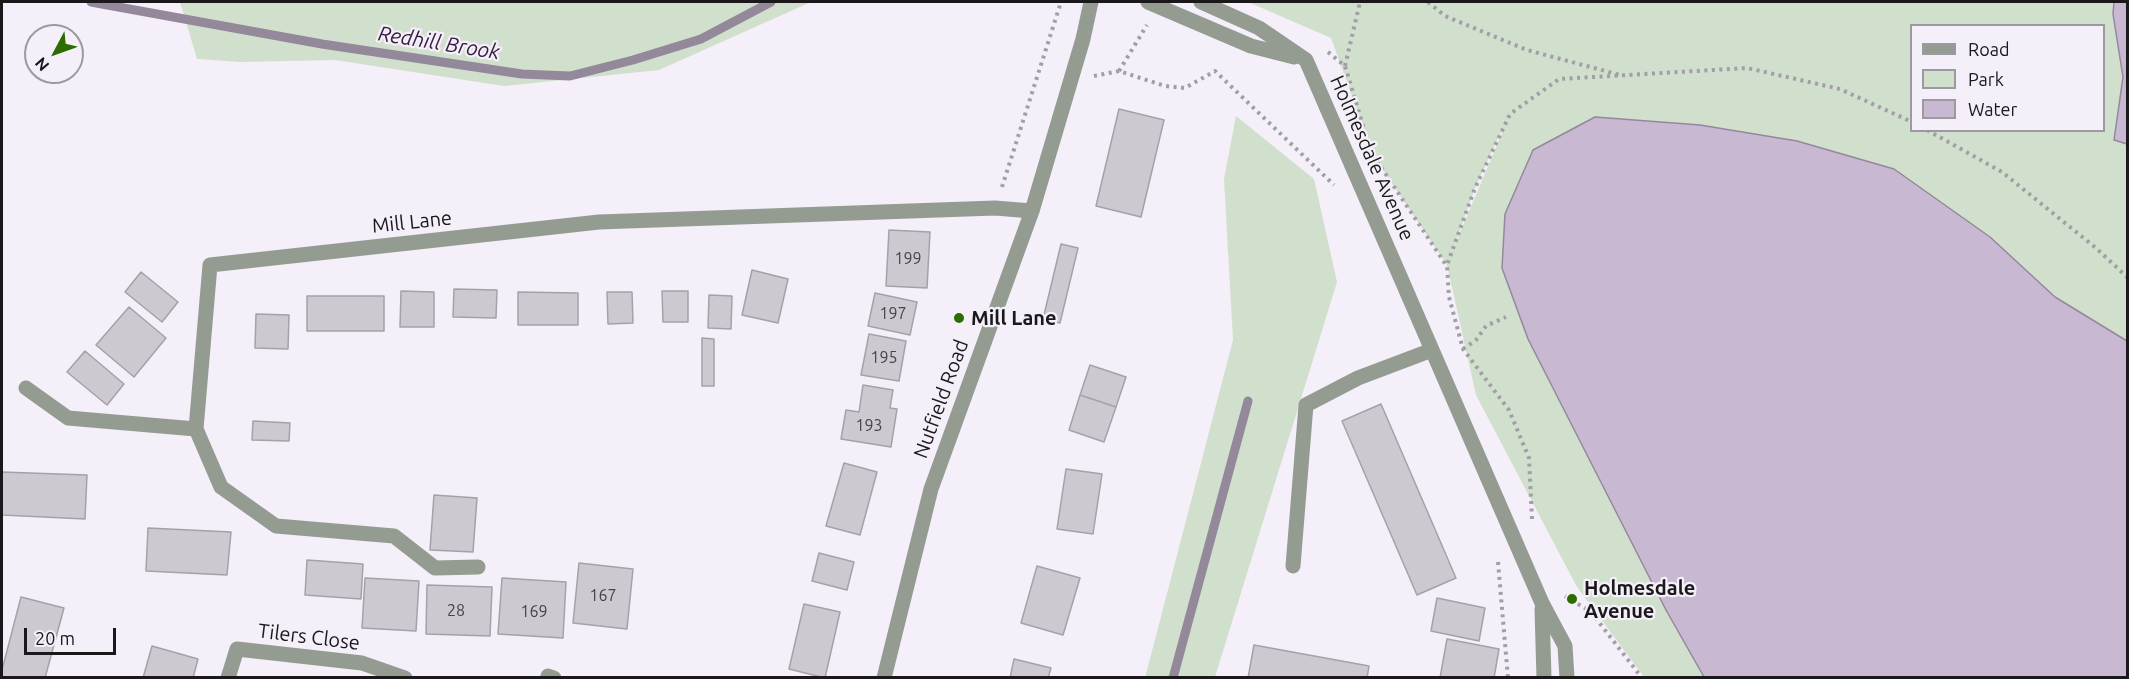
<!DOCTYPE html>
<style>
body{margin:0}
#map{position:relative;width:2129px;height:679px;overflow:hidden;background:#f4eff8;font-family:Ubuntu,sans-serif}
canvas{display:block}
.frame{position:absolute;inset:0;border:3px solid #1a181b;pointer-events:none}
.legend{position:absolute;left:1910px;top:24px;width:195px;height:108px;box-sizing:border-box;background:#f4eff8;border:2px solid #9d99a0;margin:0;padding:8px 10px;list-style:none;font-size:18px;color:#1a181b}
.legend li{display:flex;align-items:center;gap:12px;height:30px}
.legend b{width:30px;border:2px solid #9d99a0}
.north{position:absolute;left:24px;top:24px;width:60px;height:60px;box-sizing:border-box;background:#f4eff8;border:2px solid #9d99a0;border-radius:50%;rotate:229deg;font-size:16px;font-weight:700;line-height:24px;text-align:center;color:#1a181b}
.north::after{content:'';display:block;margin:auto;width:21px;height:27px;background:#2c6c00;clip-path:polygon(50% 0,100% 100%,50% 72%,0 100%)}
.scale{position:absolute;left:24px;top:628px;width:92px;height:27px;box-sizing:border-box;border:3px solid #1a181b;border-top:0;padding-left:8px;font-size:18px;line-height:21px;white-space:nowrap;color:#1a181b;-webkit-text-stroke:4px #f4eff8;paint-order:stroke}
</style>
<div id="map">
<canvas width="2129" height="679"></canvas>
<div class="frame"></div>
<ul class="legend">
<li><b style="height:8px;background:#949c91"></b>Road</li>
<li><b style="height:16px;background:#d1dfcd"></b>Park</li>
<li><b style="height:16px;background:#c9b8d2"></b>Water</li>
</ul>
<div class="north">N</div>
<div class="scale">20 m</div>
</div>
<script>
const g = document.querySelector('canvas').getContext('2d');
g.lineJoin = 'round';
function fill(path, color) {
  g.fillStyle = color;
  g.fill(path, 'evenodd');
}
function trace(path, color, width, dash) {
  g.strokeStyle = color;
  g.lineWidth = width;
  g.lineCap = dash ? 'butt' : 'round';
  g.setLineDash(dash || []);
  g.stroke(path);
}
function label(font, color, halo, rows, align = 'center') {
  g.font = font + ' Ubuntu,sans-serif';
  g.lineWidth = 4.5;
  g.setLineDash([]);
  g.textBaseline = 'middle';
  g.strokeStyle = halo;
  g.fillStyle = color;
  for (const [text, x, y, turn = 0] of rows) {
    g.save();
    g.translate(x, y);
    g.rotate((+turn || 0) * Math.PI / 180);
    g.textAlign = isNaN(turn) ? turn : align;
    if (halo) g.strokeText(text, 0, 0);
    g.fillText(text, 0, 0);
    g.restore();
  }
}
fill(new Path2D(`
 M180,2h631l-152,68 -155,16 -169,-26 -95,2 -43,-3z
 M1248,2h879v675h-483l-67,-90 -101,-192 -29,-130 -73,-108 -43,-119zM1912,26h192v104h-192zM1501,132l1,1 -48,114 21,-59z
 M1236,116l78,63 23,103 -122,395 -70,1 88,-338 -9,-161z`), '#d1dfcd');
const water = new Path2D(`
 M2114,2h13v142l-13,-4 9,-63 -10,-63z
 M1595,117l105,8 97,16 97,28 96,68 65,60 72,44v336h-423l-38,-67 -138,-271 -26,-71 3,-54 28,-64z`);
fill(water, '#c9b8d2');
trace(water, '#94889b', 1.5);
trace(new Path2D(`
 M91,2l231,42 200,30 48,2 63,-16 68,-21 70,-37
 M1173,678l75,-277`), '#94889b', 9);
const building = new Path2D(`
 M1119,109l45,11 -23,97 -45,-11z
 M889,230l41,2 -3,56 -41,-2z
 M1061,244l17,4 -18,75 -17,-4z
 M752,270l36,9 -10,44 -36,-8z
 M141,272l37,30 -16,20 -37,-30z
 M454,289l43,1 -1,28 -43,-1z
 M401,291l33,1v35h-34z
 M662,291h26v31h-25z
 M518,292l60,1v32h-60z
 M607,292h25l1,31 -25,1z
 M875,293l42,9 -7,33 -42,-9z
 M709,295l23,1 -1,33 -23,-1z
 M307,296h77v35h-77z
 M129,307l37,31 -32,39 -38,-32z
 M256,314l33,1 -1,34 -33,-1z
 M869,334l37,7 -7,40 -38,-6z
 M702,338l12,1v47h-12z
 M85,351l39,33 -17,21 -40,-33z
 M1090,365l36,12 -10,30 -36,-12z
 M863,385l30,5 -3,18 7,1 -6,38 -50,-8 5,-29 13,2z
 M1080,395l36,12 -12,35 -35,-12z
 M1381,404l75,174 -39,17 -75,-174z
 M253,421l37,2 -1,18 -37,-1z
 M844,463l33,9 -17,63 -34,-9z
 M1066,469l36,5 -9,60 -36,-5z
 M2,472l85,3 -2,44 -83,-4z
 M434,495l43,3 -4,54 -43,-2z
 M148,528l83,4 -4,43 -81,-4z
 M819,553l35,9 -7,28 -35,-9z
 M307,560l56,4 -2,35 -56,-4z
 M579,563l54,6 -6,60 -54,-6z
 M1037,566l43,12 -17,57 -42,-12z
 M365,578l54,3 -3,50 -54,-3z
 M502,578l64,4 -3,56 -65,-4z
 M427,585l65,2 -2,49 -64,-2z
 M21,597l43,11 -19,70h-43v-8z
 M1437,598l48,10 -6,33 -48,-10z
 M804,604l36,8 -15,66 -36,-9z
 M1447,639l52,10 -5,29h-54z
 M1254,645l115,21 -2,12h-119z
 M152,646l46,13 -5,19h-50z
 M1014,659l37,9 -3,10h-38z`);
fill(building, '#cec8d1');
trace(building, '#a6a1a9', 1.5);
trace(new Path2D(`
 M1428,2l17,14 82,34 93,25
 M1328,52l17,14 20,66
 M1345,66l15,-64
 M1119,71l28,-46
 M1094,76l25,-5 46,15 20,2 30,-17 119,114
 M1927,130l75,42 94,76 32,30
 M1377,161l69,104
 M1002,187l59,-185
 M1463,349l13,-9 10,-14 20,-9
 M1532,519l-3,-61 -20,-48 -46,-61 -14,-52 -2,-32 28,-77 35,-74 49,-35 188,-11 93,21 72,33
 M1498,562l10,116
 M1565,596l26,16 51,66`), '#a29ea5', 4, [3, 4.5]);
trace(new Path2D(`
 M1148,2l103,44 43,11
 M1201,2l58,26 47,32 236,543 23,43 2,32
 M26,388l42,30 128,11
 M1293,566l13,-161 52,-27 74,-28
 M478,567l-43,1 -41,-32 -118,-10 -55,-39 -25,-58 14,-164 389,-43 396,-14 37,3
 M1542,609l2,69
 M548,676l6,2
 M228,678l9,-29 125,14 43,15
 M884,678l47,-189 101,-278 51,-172 8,-37`), '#949c91', 15);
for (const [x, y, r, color] of [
 [959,318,6,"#2c6c00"],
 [1572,599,6,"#2c6c00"]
]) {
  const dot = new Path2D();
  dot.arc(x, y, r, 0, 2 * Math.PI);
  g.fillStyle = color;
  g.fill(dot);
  trace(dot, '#f4eff8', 2);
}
label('16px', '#474448', null, [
 ["199",908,259],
 ["197",893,314],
 ["195",884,358],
 ["193",869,426],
 ["167",603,596],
 ["28",456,611],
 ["169",534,612]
]);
label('20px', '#1a181b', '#f4eff8', [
 ["Holmesdale Avenue",1372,158,66],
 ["Mill Lane",412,222,-6],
 ["Nutfield Road",941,399,-70],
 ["Tilers Close",309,637,7]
]);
label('bold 20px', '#1a181b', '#f4eff8', [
 ["Mill Lane",971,318],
 ["Holmesdale",1584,588],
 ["Avenue",1584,611]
], 'left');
label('italic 21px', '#361d42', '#f4eff8', [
 ["Redhill Brook",439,43,9]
]);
</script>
